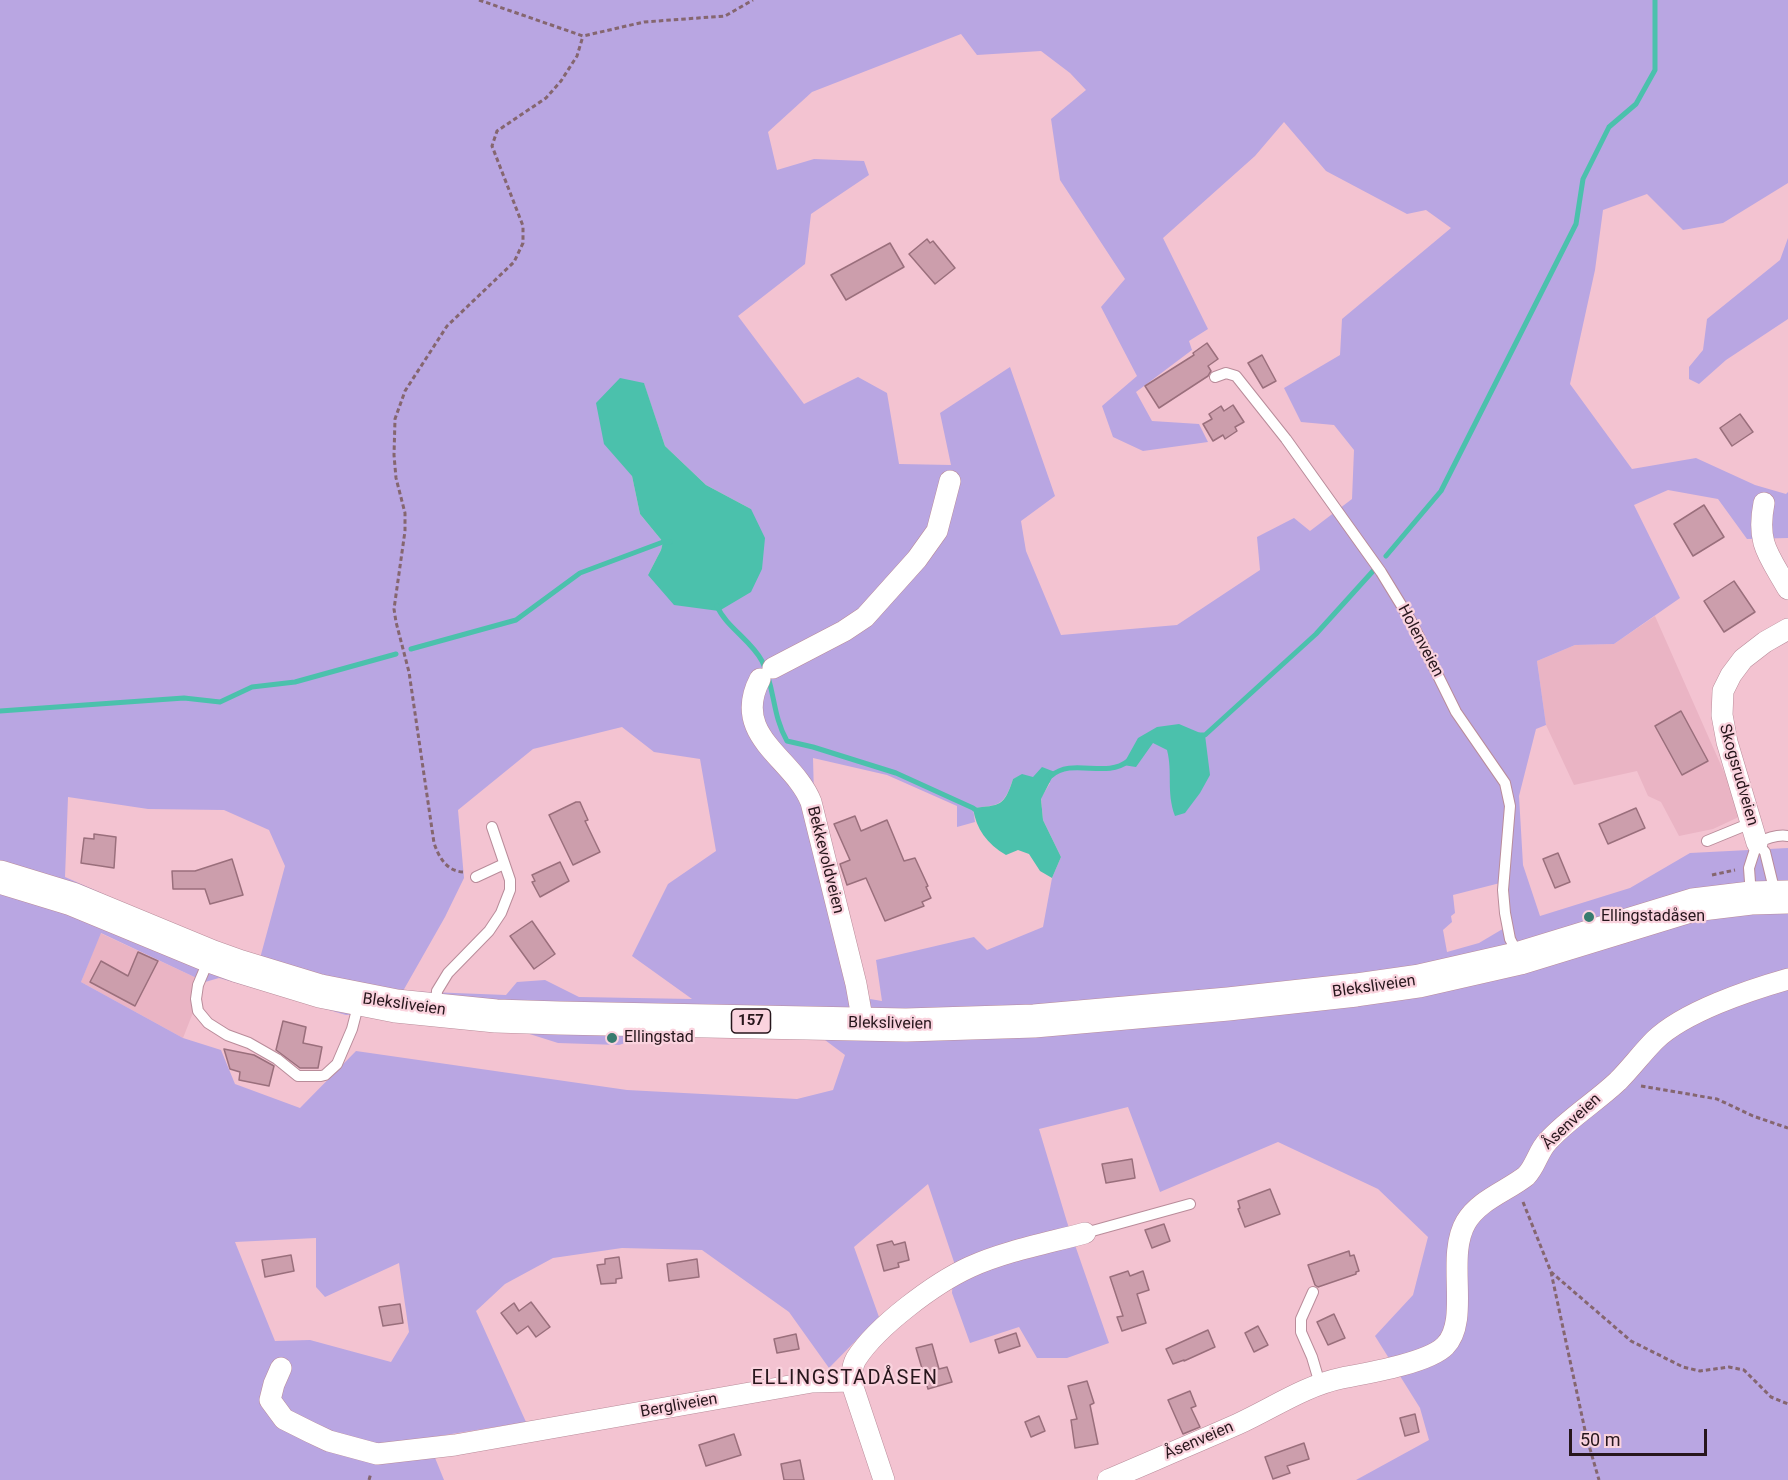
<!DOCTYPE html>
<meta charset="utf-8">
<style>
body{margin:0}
#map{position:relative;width:1788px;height:1480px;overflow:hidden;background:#f3c3d1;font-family:Roboto,sans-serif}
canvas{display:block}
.scale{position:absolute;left:1569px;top:1429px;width:138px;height:27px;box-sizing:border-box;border:3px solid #27161c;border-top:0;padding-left:8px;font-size:18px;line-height:21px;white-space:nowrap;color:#27161c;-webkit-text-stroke:4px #fad3de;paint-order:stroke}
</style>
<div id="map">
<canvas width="1788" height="1480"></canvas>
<div class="scale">50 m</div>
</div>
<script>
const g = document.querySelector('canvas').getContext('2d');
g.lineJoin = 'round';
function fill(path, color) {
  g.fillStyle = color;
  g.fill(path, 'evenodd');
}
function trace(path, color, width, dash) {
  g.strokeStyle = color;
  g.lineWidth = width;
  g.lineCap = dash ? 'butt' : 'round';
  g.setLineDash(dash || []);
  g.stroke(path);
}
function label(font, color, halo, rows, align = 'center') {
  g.font = font + ' Roboto,sans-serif';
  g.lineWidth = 4.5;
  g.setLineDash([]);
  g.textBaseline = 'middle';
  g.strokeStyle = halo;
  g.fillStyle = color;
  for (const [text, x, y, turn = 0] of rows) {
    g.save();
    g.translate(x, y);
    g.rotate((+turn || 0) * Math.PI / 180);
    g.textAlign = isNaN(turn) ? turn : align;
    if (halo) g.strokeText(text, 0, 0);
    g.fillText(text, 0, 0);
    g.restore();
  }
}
fill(new Path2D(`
 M1655,616l88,199 -30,14 -34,7 -18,-34 -13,-6 -11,-25 -63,14 -28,-60 -9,-64 38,-16 39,-1z
 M100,933l105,49 -22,56 -102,-56z`), '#eab4c4');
fill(new Path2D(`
 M0,0h1788v183l-65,40 -40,7 -36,-36 -44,16 -8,60 -25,114 62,85 64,-11 59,27 31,9 2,-2v46l-41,1 -29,-40 -50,-9 -34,15 46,93 -66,46 -39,1 -38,16 9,64 -10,4 -17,67 4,69 17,51 90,-28 60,-35 98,-5v632h-432l73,-40 -9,-32 -45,-72 38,-41 15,-58 -50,-48 -100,-47 -118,50 -32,-85 -89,22 28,93 42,121 -42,15h-30l-18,-31 -49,16 -18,-50 2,-31 -26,-78 -74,63 25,70 -50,51 -40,-56 -87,-62 -80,-2 -69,10 -48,26 -29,27 50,111 -99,16 17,42h-444zM961,34l16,21 64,-4 29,22 16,17 -35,29 9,61 65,99 -24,28 36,69 -35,30 11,31 30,14 65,-9 -9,-18 -47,-3 -16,-29 56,-42 -3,-9 19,-12 -45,-91 92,-82 29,-34 42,49 81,43 19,-4 25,18 -109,91 -2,36 -56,33 17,34 33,3 20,25 -2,49 -42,32 -16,-13 -37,19 3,33 -83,55 -116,10 -35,-84 -5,-30 34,-25 -45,-129 -70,46 11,52 -52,-1 -12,-71 -29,-16 -54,27 -66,-88 67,-52 6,-50 58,-39 -5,-14 -50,-2 -37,11 -9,-38 44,-40zM644,384l21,62 41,39 45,24 -103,66 13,-25 2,-8 -23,-28 -8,-38zM622,727l32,25 46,7 16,92 -48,33 -36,72 60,43 -113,-2 -34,-17 -28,2 -11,13 -103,-4 42,-74 19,-39 -6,-68 75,-61zM813,758l74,17 70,31v21l18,-5 -2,-14c27,-3 31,-2 40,-29l9,-4 28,8 -9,15 2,22 18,37 -9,21 -9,49 -56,23 -13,-13 -98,23 6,41 -30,-5 -37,-162zM68,797l80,12 76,1 45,20 16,36 -26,96 -194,-85zM1504,882l2,45 -27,16 -32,9 -4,-22 9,-8 -1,-6 4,-3 -2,-18zM101,933l104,49 14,-4 127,37 23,-1 148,16 41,13 61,2 39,-13 163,5 24,18 -12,35 -36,9 -170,-9 -271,-39 -56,57 -65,-24 -14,-34 -38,-12 -102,-56zM316,1238v49l9,10 74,-34 10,69 -18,30 -81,-22 -35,1 -40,-99z
 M1788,238v81l-62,41 -27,24 -10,-5v-12l14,-17 4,-31 73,-59z`), '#b9a6e2');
fill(new Path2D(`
 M620,378l24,5 21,63 41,39 45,24 14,29 -3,31 -11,23 -32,19 -45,-6 -26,-30 13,-25 2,-8 -23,-28 -8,-38 -28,-32 -8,-41z
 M1179,724l26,11 5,40 -10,18 -15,20 -10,3c-9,-25 -2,-43 -8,-66l-14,-7 -17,24 -13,-2 15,-27 19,-11z
 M1042,767l13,5 -14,27 2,21 18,37 -9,21 -12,-7 -11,-17 -11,-4 -12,5c-19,-11 -30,-26 -33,-47 27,-3 31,-1 40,-29l9,-5 11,3z`), '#4bc1ac');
trace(new Path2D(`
 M1386,556l55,-65 135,-267 7,-45 26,-52 27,-23 19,-34v-70
 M717,606c9,21 34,34 45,55 13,26 10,54 25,80l26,6 83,26 77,35 4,3
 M411,649l105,-29 64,-47 83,-31h7
 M0,711l184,-13 36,4 32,-15 43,-5 101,-28
 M1199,735h6l111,-101 57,-63
 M1051,776c21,-19 55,3 77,-15`), '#4bc1ac', 5);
const building = new Path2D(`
 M927,239l3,4 3,-2 22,27 -20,16 -26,-30z
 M890,243l14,24 -58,33 -15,-25z
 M1207,343l11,16 -10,7 3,5 -3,5 -49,32 -14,-22 49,-31 -1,-2z
 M1262,355l14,26 -13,7 -15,-25z
 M1233,405l11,17 -9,5 2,4 -12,8 -2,-4 -10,6 -10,-17 9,-5 -3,-5 12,-8 3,5z
 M1740,414l13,18 -21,14 -12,-18z
 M1704,505l20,32 -31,19 -19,-32z
 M1734,581l21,31 -31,20 -20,-31z
 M1681,711l27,50 -26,14 -27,-49z
 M576,802h4l8,18 -3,1 15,31 -27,13 -24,-50z
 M1636,808l9,20 -37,16 -9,-20z
 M855,816l6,15 26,-11 17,41 11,-3 13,28 -2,1 5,11 -9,4 2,4 -39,15 -19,-43 -19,7 -7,-21 10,-4 -16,-36z
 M94,834l22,3 -2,31 -33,-5 3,-25 10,1z
 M1558,853l12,29 -15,6 -12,-29z
 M232,859l11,36 -33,9 -5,-15h-32l-1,-18h23z
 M560,862l9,19 -29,16 -8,-15 3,-1 -3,-6z
 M532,921l23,33 -21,15 -24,-33z
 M138,952l20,9 -23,45 -45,-24 11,-21 27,15z
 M283,1021l23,6 -3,16 19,4 -4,21h-18l-24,-18z
 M224,1049l30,6 20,11 -5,20 -30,-6 1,-8 -10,-3z
 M1132,1159l3,19 -29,5 -4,-19z
 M1270,1189l10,25 -35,13 -7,-18 2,-1 -2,-7z
 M1164,1224l6,17 -18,7 -7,-18z
 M892,1241l2,4 11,-3 4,18 -11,3 1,4 -15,4 -7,-26z
 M1349,1251l1,5 4,-1 5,16 -3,1v2l-38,13 -3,-2 -7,-20z
 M291,1255l3,16 -29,6 -3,-17z
 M619,1257l3,21 -6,1v4l-15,1 -4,-19 8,-1v-5z
 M697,1259l2,18 -30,4 -2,-17z
 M1128,1271l2,5 13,-5 6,19 -12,4 9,29 -24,8 -5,-14 6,-1 -13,-39z
 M531,1302l19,25 -14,10 -8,-11 -11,8 -16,-21 13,-10 5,8z
 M400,1304l3,19 -20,3 -4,-19z
 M1334,1314l11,24 -17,7 -11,-23z
 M1258,1326l10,19 -14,7 -9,-19z
 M1208,1330l7,17 -31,14v-1l-11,4 -7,-15z
 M1016,1333l4,13 -21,7 -4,-13z
 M796,1334l3,15 -22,4 -3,-14z
 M932,1344l7,25 8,-2 5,15 -24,7 -12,-41z
 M1087,1381l7,22 -4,2 8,39 -23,4 -4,-28 6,-1 -9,-33z
 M1190,1391l6,15 -5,2 9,19 -17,7 -15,-34z
 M1415,1414l4,18 -14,4 -5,-18z
 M1039,1416l6,15 -14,6 -6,-15z
 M734,1434l7,21 -35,11 -7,-21z
 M1304,1443l5,16 -22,7 3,7 -17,6 -8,-22z
 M800,1460l4,20h-20l-3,-16z`);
fill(building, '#cc9eac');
trace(building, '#9a6f7c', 1.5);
const lane = new Path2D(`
 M1215,377l11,-4 10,3 50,63 95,133 30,49 45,91 49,71 5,23 -7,84 2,23 5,26 9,17
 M1707,841l44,-18
 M1757,843l8,9 10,41
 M1757,843c10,-5 20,-9 31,-7
 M476,877l28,-13
 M1751,896l-2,-28 8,-25
 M209,959l-11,26 -2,14 2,12 10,12 19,12 22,8 28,16 21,17h23l4,-1 12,-11 15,-35 7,-27
 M436,1007l1,-16 11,-18 41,-42 12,-18 9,-23v-10l-18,-53
 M1085,1233l105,-29
 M1313,1292l-12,27v13l11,25 8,27`);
const street = new Path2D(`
 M1764,503c-8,41 5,52 24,86
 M773,668l71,-37 21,-14 52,-58 20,-28 13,-50
 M760,679c-30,57 34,79 51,123l45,182 7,39
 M1757,843l-30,-101 -5,-27 1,-24 8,-16 12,-16 22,-17 23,-13
 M281,1368l-7,16 -4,16 14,19 26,13 19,9 48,13 78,-9 357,-63 39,-1
 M884,1480l-33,-99c1,-8 1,-15 5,-22 21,-33 79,-76 114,-92 35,-16 78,-24 115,-34
 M1108,1480c44,-19 87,-37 130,-56 35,-16 66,-38 104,-46 26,-5 86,-15 103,-32 26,-26 0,-89 21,-124 13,-22 41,-31 60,-46 10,-10 12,-25 22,-35 21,-23 48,-39 70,-60 13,-13 24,-28 37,-41 29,-28 94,-50 133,-61`);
const primary = new Path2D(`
 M0,877l72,22 138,57 28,10 82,25 76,15 100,10 63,2 347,7 128,-4 194,-17 128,-14 63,-9 101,-23 173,-53 58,-7 37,-1`);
trace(lane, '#b98c9a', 12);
trace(street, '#b98c9a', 22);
trace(primary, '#b98c9a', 34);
trace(new Path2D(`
 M479,0l104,36 61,-14 81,-6 28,-16
 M463,872c-16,-1 -24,-14 -29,-29l-25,-171 -13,-50 -2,-13 11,-78v-18l-9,-35 -2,-23 1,-36 10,-28 42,-65 67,-64 9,-19v-17l-31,-80 5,-15 49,-33 15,-17 16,-25 6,-20
 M1712,875l23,-5
 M1641,1086l76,13 36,17 35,12
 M1523,1202l28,70 80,69 52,26 17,4 29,-4 15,3 27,27 17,7
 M1551,1272l35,163 13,45
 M369,1480l2,-7`), '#85666f', 3, [4.5, 3]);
trace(lane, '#fff', 10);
trace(street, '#fff', 21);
trace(primary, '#fff', 33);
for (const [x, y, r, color] of [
 [1589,917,6,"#377b6e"],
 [612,1038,6,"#377b6e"]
]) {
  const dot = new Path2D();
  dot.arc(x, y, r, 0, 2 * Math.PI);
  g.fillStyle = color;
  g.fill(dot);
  trace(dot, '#fad3de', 2);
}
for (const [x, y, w] of [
 [751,1021,39]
]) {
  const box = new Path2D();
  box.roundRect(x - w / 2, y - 12, w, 24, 4.5);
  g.fillStyle = '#fad3de';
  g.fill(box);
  trace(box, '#27161c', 1.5);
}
label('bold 15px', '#27161c', null, [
 ["157",751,1021]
]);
label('16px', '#27161c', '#fad3de', [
 ["Holenveien",1420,641,62],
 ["Skogsrudveien",1738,775,74],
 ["Bekkevoldveien",825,860,76],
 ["Bleksliveien",1374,987,-8],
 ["Bleksliveien",404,1005,8],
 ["Bleksliveien",890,1024,1],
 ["Åsenveien",1572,1122,-43],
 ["Bergliveien",679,1406,-10],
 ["Åsenveien",1199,1441,-23]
]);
label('16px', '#27161c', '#fad3de', [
 ["Ellingstadåsen",1601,917],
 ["Ellingstad",624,1038]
], 'left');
g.letterSpacing = '1.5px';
label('20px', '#27161c', '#fad3de', [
 ["ELLINGSTADÅSEN",845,1379]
]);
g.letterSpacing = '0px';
</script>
